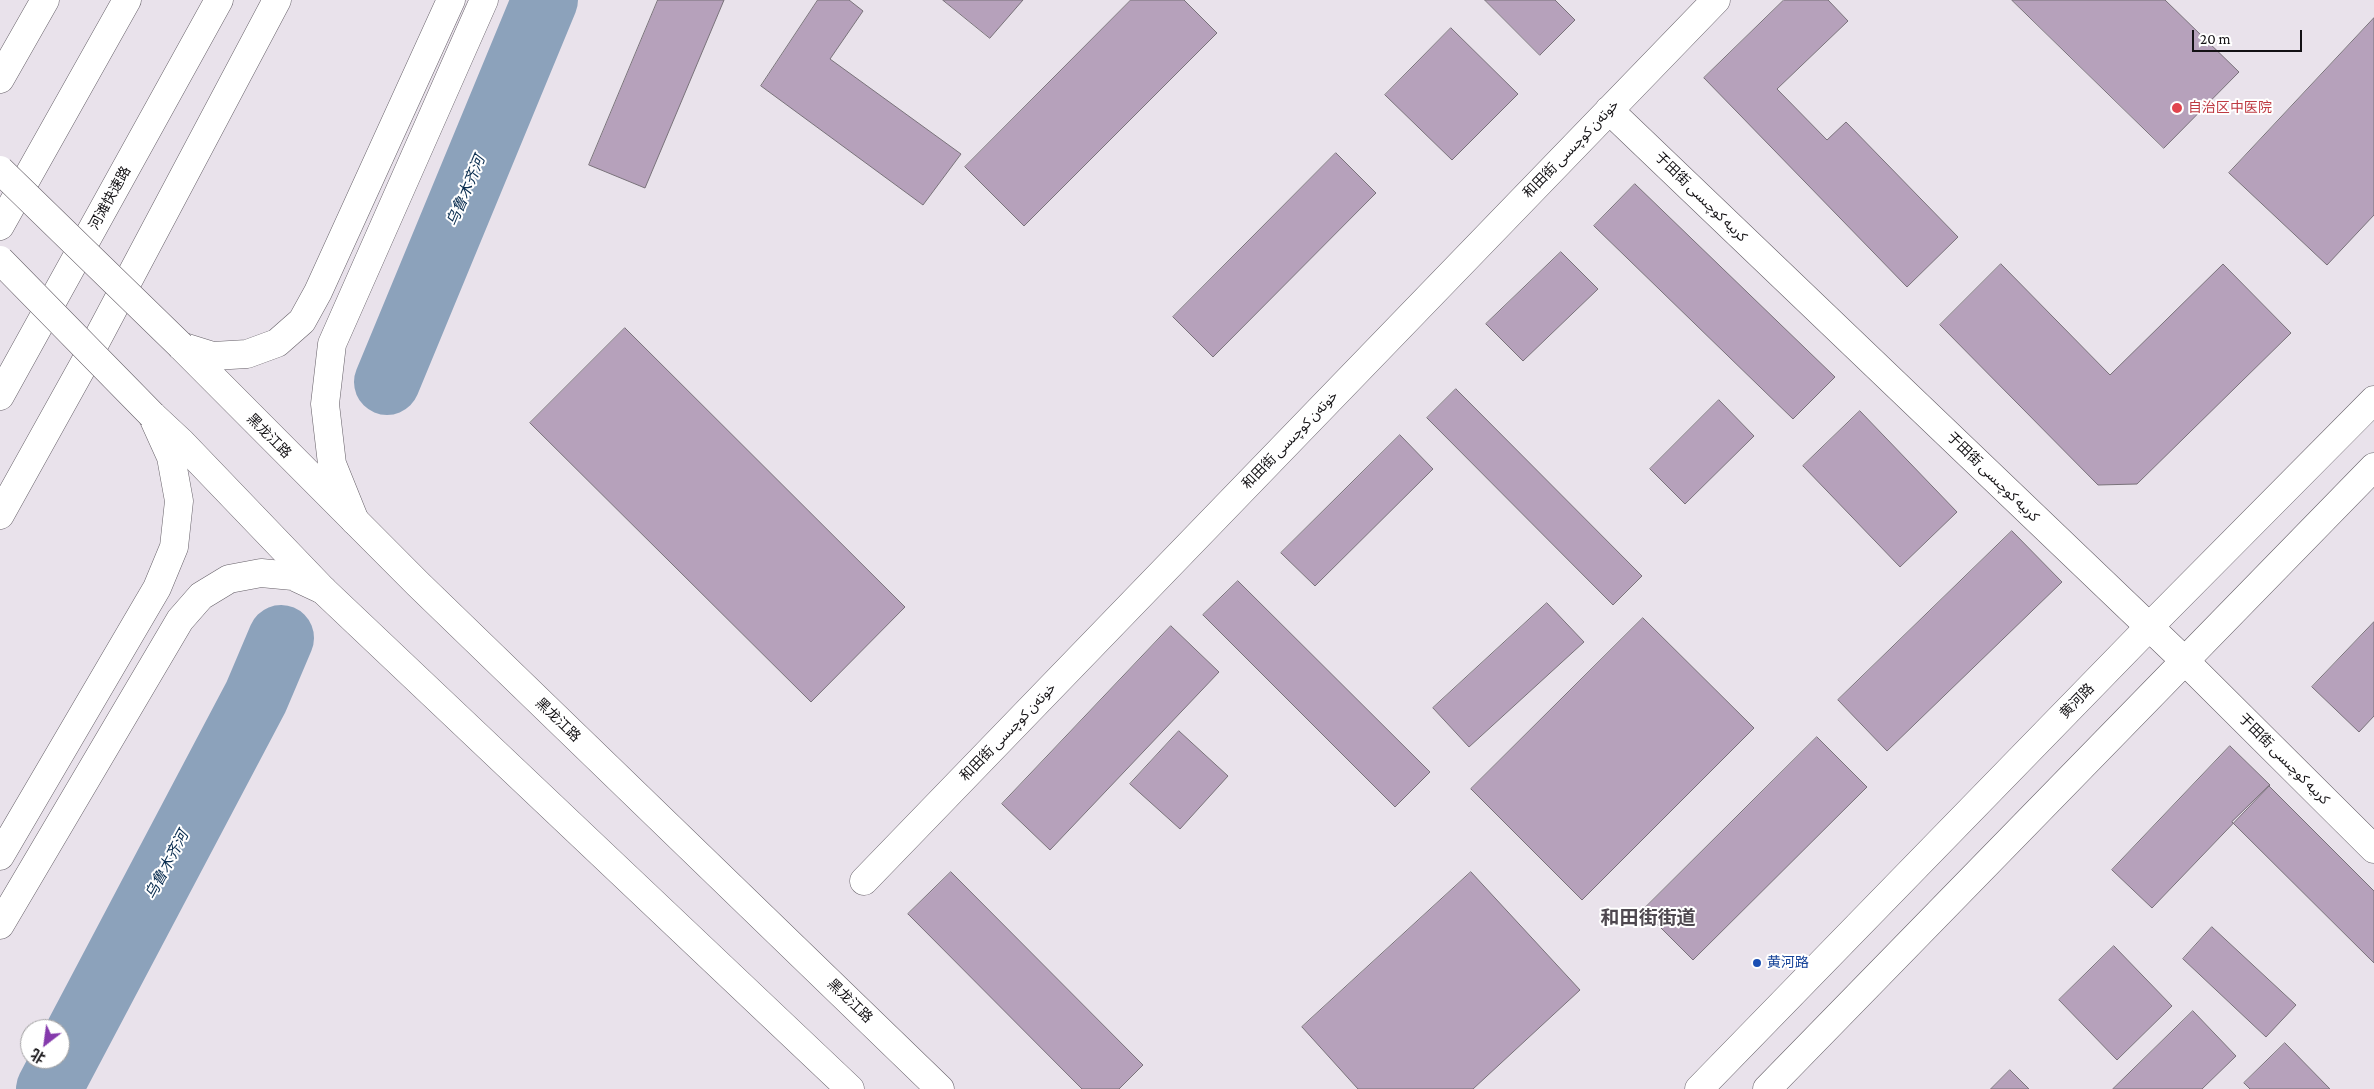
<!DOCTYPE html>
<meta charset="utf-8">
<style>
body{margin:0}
#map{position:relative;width:2374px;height:1089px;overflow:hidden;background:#e9e2eb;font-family:"Crimson Pro","Noto Sans SC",serif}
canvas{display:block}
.north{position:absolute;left:20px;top:1019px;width:50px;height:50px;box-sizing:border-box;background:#fff;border:1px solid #a1a0a1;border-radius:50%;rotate:210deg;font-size:14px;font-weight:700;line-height:20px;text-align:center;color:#131114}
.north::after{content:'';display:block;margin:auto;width:18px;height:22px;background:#853aac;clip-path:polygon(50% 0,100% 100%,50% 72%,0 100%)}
.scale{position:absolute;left:2192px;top:30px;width:110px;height:22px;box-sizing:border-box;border:2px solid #131114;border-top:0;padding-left:6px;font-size:15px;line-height:18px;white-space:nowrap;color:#131114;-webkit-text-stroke:4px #fff;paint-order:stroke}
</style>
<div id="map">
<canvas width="2374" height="1089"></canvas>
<div class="north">北</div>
<div class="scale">20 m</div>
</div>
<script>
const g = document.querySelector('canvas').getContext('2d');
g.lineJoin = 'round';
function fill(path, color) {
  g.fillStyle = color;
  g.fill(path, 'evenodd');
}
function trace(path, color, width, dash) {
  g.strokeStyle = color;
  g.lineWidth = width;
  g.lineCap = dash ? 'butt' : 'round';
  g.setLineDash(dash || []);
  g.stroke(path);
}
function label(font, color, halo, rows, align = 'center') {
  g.font = font + ' "Crimson Pro","Noto Sans Arabic","Noto Sans SC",serif';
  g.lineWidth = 4;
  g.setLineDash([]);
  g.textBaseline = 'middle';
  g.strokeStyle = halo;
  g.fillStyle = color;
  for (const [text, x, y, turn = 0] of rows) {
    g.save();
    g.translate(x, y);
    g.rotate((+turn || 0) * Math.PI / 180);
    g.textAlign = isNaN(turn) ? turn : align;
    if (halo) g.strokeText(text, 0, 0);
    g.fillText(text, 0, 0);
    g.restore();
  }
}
fill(new Path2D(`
 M69,1013l25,14 -26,62h-34l14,-30h12v-27z`), '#8ca2bb');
trace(new Path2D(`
 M387,382l158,-382
 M49,1089l207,-392 25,-59`), '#8ca2bb', 66);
const building = new Path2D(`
 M658,0h66l-79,188 -56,-23z
 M818,0h31l14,11 -33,48 131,95 -38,51 -162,-119z
 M943,0h80l-33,38z
 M1131,0h53l33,33 -193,193 -59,-59z
 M1485,0h70l20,20 -35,35z
 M1784,0h44l20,21 -71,68 50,51 19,-18 112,115 -51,50 -203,-209z
 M2012,0h153l74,72 -75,76z
 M2374,18v197l-47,50 -98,-92z
 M1451,28l67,66 -66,66 -67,-65z
 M1336,153l40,40 -163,164 -40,-40z
 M1635,184l200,193 -42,42 -199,-193z
 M1561,252l37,37 -75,72 -37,-37z
 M2001,264l109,111 113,-111 68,69 -154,151 -39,1 -158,-160z
 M625,328l280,279 -94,95 -281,-279z
 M1456,389l186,187 -29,29 -186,-187z
 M1719,400l35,36 -69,68 -35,-35z
 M1860,411l97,101 -57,55 -97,-101z
 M1400,435l33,34 -118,117 -34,-33z
 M2012,531l50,51 -175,169 -49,-51z
 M1238,581l192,191 -35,35 -192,-192z
 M1547,603l37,39 -115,105 -36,-39z
 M1643,618l111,110 -172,172 -111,-111z
 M2374,622v94l-15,16 -47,-45z
 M1171,626l48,46 -169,178 -48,-46z
 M1179,731l49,45 -48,53 -50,-45z
 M1817,737l50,50 -174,173 -50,-50z
 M2230,746l40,39 -118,123 -40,-38z
 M2269,786l105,105v72l-142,-141z
 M951,872l192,193 -24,24h-37l-174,-175z
 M1471,872l109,118 -107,99h-115l-56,-62z
 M2212,927l84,78 -30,32 -83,-78z
 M2114,946l58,60 -55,54 -58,-60z
 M2193,1011l43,45 -34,33h-89z
 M2285,1043l45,46h-80l-6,-6z
 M2010,1070l19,19h-38z`);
fill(building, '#b6a1bb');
trace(building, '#79727a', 1);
const minor = new Path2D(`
 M0,79l45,-79
 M1609,110l577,552 188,187
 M0,515l84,-151 193,-364
 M864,881l852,-881`);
const major = new Path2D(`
 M181,346l237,238 522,505
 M152,415l29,27 142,148 527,499
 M1699,1089l451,-463 224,-226
 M1767,1089l607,-622`);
const highway = new Path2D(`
 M0,226l127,-226
 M181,346l32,10 34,-2 30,-11 25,-22 16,-29 133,-292
 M0,396l219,-396
 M355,521l-23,-57 -7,-60 7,-60 152,-344
 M0,856l157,-268 17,-41 5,-46 -8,-44 -19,-42
 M0,925l180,-305 21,-24 28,-17 32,-6 32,3 30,14`);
trace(minor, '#666068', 29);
trace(major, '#666068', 29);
trace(highway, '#666068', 29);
trace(minor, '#fff', 28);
trace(major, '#fff', 28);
trace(highway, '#fff', 28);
const majorBridge = new Path2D(`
 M0,170l181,176
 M0,260l152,155`);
trace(majorBridge, '#666068', 29, []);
trace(majorBridge, '#fff', 28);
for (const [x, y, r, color] of [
 [2177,108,6,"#e0444e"],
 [1757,963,5,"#1a4fb4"]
]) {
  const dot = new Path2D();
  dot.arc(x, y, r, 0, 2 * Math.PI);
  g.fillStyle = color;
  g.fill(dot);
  trace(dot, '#fff', 2);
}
label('14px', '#be3a42', '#fff', [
 ["自治区中医院",2188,108]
], 'left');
label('14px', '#131114', '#fff', [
 ["和田街 خوتەن كوچىسى",1571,149,-46],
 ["于田街 كرىيە كوچىسى",1701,197,44],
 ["河滩快速路",110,198,-61],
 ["黑龙江路",269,436,45],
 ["和田街 خوتەن كوچىسى",1290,440,-46],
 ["于田街 كرىيە كوچىسى",1993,477,44],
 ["黄河路",2077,701,-46],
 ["黑龙江路",558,720,44],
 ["和田街 خوتەن كوچىسى",1008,732,-46],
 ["于田街 كرىيە كوچىسى",2284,759,45],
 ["黑龙江路",850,1001,44]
]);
label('14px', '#164399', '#fff', [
 ["黄河路",1767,963]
], 'left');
label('italic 15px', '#072b4e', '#fff', [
 ["乌鲁木齐河",466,191,-67],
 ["乌鲁木齐河",167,865,-62]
]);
label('bold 19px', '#4e484f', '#fff', [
 ["和田街街道",1648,918]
]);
</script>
